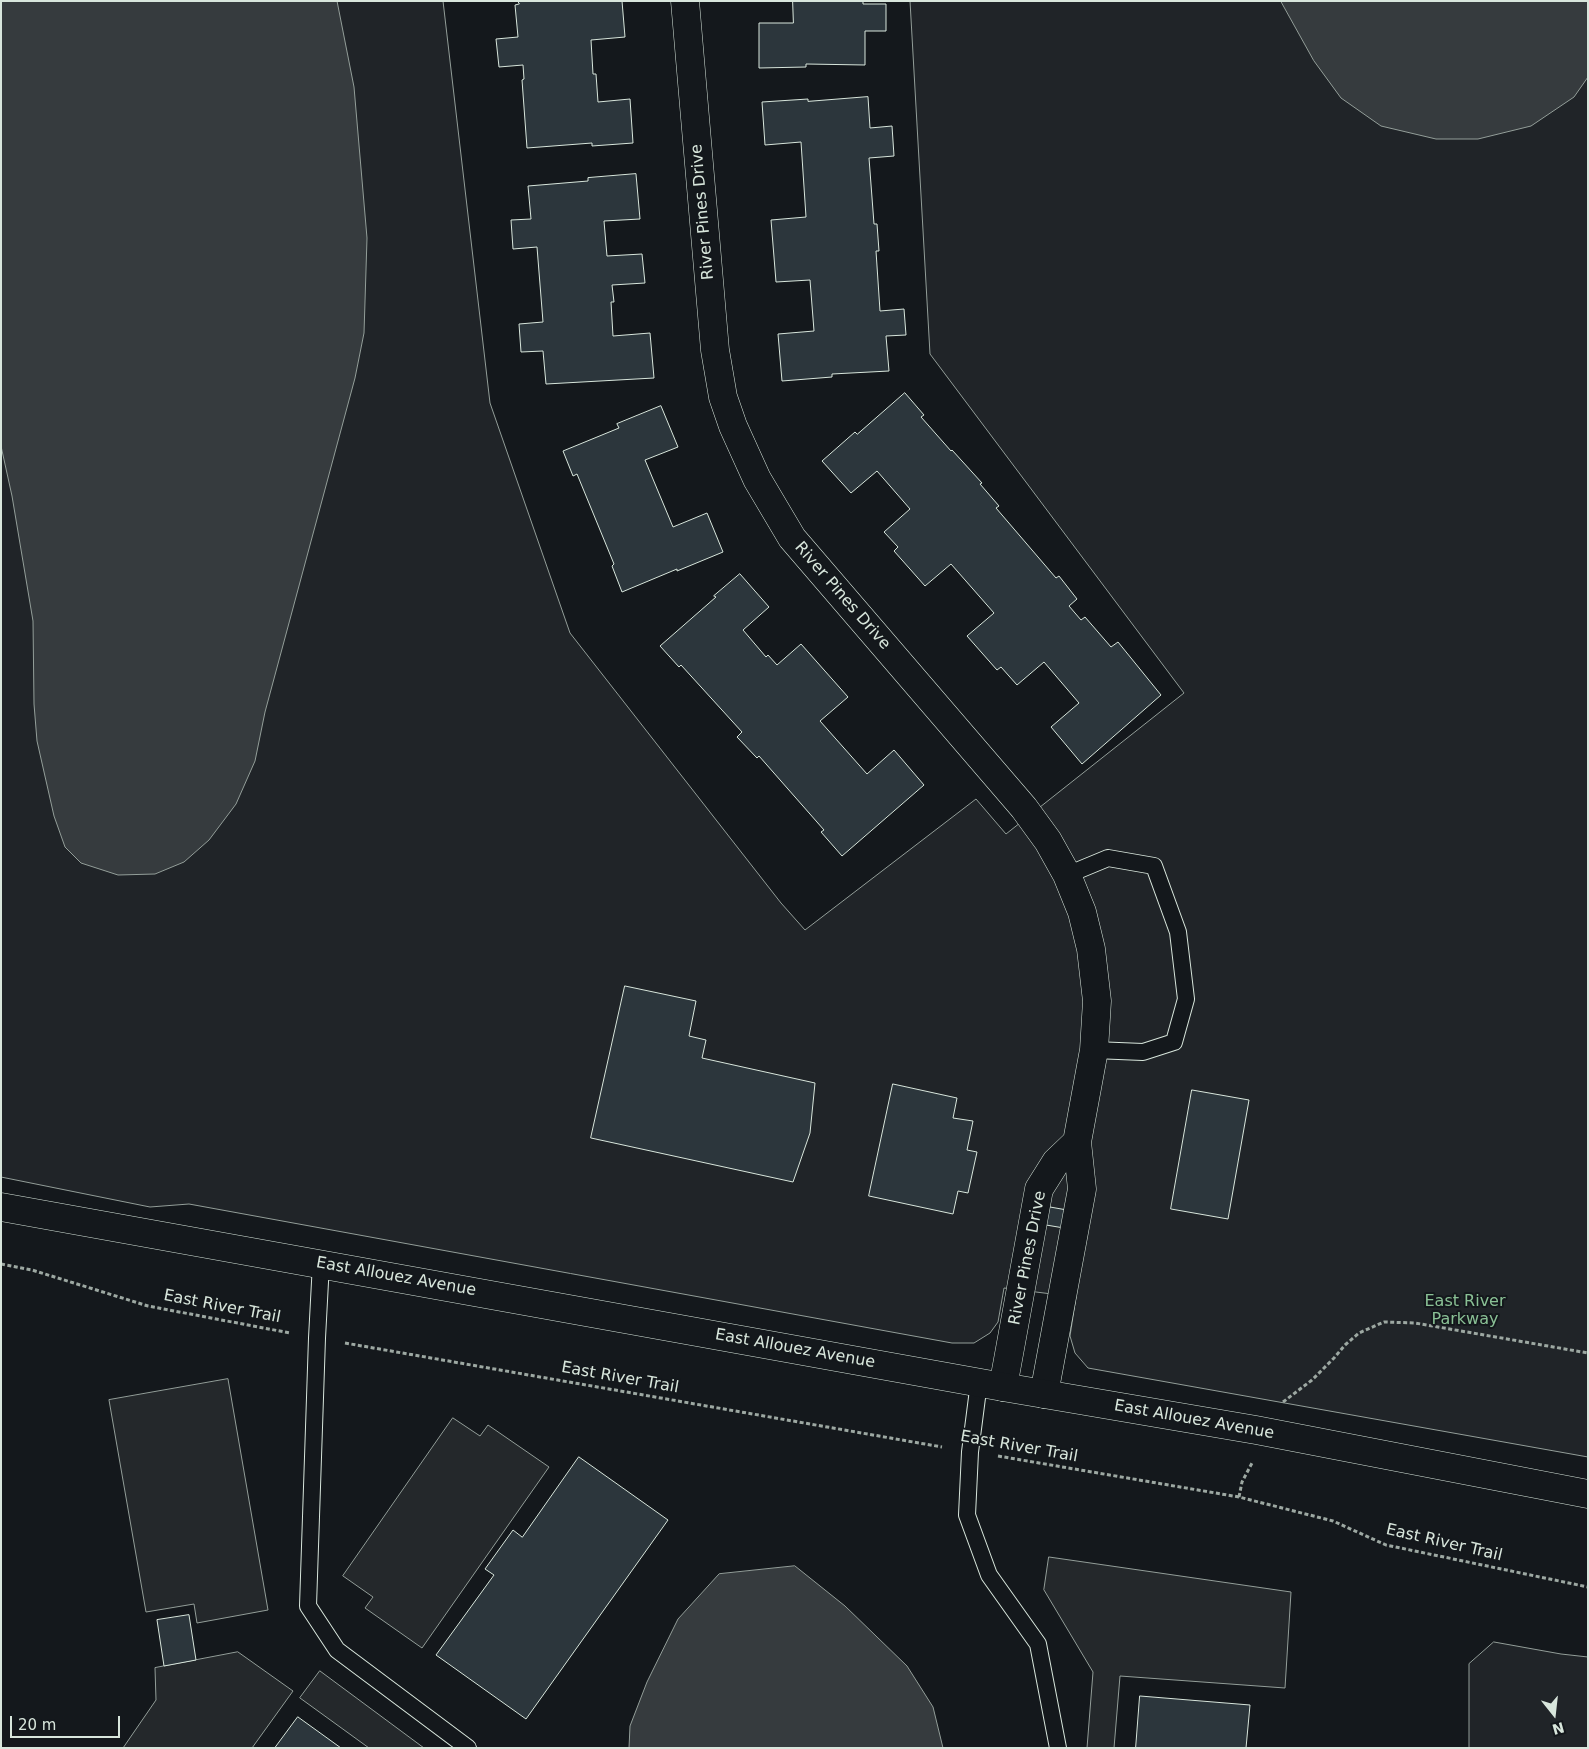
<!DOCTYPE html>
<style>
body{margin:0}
#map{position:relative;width:1589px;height:1749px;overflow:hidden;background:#14181c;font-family:"DejaVu Sans",sans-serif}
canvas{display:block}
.frame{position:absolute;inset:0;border:2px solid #d8e6dc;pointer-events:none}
.north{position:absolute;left:1529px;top:1689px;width:50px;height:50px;-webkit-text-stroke:4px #14181c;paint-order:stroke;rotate:164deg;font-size:14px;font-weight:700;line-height:20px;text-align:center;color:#d8e6dc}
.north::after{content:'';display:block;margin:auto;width:18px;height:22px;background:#d8e6dc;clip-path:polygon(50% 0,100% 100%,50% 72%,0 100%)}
.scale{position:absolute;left:10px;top:1716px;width:110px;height:22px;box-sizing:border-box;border:2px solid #d8e6dc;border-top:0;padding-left:6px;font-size:15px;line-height:18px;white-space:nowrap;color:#d8e6dc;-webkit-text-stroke:4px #14181c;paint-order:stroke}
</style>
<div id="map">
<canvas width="1589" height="1749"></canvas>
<div class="frame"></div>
<div class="north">N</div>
<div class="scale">20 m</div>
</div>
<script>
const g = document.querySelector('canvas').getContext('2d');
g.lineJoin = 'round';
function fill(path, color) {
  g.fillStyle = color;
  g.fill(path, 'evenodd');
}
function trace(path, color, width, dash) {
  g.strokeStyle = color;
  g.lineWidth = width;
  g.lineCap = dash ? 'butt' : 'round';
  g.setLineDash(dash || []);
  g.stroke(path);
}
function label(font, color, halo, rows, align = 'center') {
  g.font = font + ' "DejaVu Sans",sans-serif';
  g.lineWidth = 4;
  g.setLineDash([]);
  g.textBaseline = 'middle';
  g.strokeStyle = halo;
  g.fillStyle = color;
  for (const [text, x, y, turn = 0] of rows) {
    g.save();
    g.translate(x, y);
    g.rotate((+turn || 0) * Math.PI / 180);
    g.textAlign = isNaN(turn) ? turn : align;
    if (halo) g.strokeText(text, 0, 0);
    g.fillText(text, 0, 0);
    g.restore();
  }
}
const green = new Path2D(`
 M1,1h442l47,402 80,230 211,270 24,27 171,-131 30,35 178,-141 -254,-339 -20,-353h678v1456l-500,-89 -13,-15 -5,-17 6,-39 -72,-9 -6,34 -8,11 -16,10h-22l-763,-139 -39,3 -149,-30z
 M1494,1642l67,12 27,3v91h-119v-84z`);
fill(green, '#202428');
trace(green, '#939e99', 1);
const parking = new Path2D(`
 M228,1379l40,231 -71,13 -3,-19 -48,8 -37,-212z
 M453,1418l27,18 8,-11 61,42 -127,181 -57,-40 8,-11 -30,-21z
 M1049,1557l242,35 -6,96 -165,-12 -6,72h-27l6,-76 -49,-82z
 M238,1652l55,39 -41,57h-129l33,-48 -1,-32z
 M320,1671l104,77h-55l-69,-50z`);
fill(parking, '#24282b');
trace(parking, '#939e99', 1);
const water = new Path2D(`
 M1,1h336l17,86 13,151 -3,95 -9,45 -90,334 -10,49 -19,43 -27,36 -25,22 -29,12 -37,1 -37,-12 -16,-16 -11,-31 -17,-75 -3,-37 -1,-83 -21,-125 -11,-50z
 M1281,1h307v76l-14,20 -43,29 -53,13h-42l-55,-13 -40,-28 -27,-37z
 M795,1566l50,40 62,60 26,41 10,41h-314l1,-22 17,-44 31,-63 41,-45z`);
fill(water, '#363b3e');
trace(water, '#939e99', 1);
const building = new Path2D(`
 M518,1h104l3,36 -34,3 2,34h3l2,28 32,-3 3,44 -41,3v-3l-65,5 -5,-68 2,-1 -1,-14 -24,2 -3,-28 22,-2 -3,-32 4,-1z
 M793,1h70v3h23v27h-21v34l-59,-1v3l-47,1v-45h34z
 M868,97l2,31 22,-2 2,30 -25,2 5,66h3l2,27h-3l4,60 24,-2 2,26 -20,1 3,35 -57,3v3l-50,4 -4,-47 36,-3 -4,-51 -34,2 -5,-62 35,-3 -5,-75 -36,3 -3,-43 46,-3v2z
 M636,174l4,45 -36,2 3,35 35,-2 3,29 -33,2 2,17h-3l2,34 37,-3 4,45 -108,6 -3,-33 -22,1 -2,-28 24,-2 -6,-75 -24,2 -2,-29 20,-1 -3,-33 60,-5v-3z
 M905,393l19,22 -3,2 30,34 1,-1 30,33 -2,1 19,22 -3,2 60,70 3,-2 18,23 -8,7 12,14 4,-3 26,30 7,-5 43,53 -79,69 -31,-37 28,-24 -35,-41 -27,23 -16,-18 -4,3 -30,-34 27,-23 -43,-49 -26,22 -31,-35 4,-4 -14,-15 26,-23 -33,-38 -26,22 -29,-32 33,-29 2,2z
 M661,406l17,41 -33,13 28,67 34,-14 16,39 -46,19v-2l-55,23 -10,-26 2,-2 -37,-90 -4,2 -10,-25 56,-23 -2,-4z
 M740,574l29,33 -26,23 23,27 2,-2 9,10 24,-21 47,53 -28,24 47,53 27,-24 30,35 -82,71 -21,-24 3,-2 -65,-74 -2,2 -20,-21 5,-5 -61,-67 -2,2 -19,-21 56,-49 -2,-1z
 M625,986l71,15 -7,35 17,4 -4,18 113,25 -5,50 -17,49 -202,-44z
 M893,1084l64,14 -4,20 20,3 -6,29 10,2 -9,41 -10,-2 -5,23 -84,-18z
 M1192,1090l57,10 -21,119 -57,-10z
 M1050,1207l17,3 -3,18 -18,-3z
 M579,1457l89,63 -142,199 -90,-64 58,-80 -9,-6 28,-39 9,7z
 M189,1615l7,45 -32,6 -7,-46z
 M1140,1696l110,9 -4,43h-110z
 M298,1717l43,31h-66z`);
fill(building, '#2c363c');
trace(building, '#d8e6dc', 1);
const lane = new Path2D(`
 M1067,875l41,-17 46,8 24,66 8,67 -12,43 -31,10 -49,-2
 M321,1263l-4,75 -9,268 29,44 131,98
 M979,1382l-9,70 -3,63 22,60 49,69 20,104`);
const street = new Path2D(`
 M685,1l30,349 8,47 10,29 24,53 35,59 232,270 24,33 19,34 15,37 9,37 6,52 -3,49 -17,92 5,47 -38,205
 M1003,1387l36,-198 17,-27 21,-20`);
const secondary = new Path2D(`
 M1,1207l1002,180 253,43 332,64`);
trace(lane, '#d8e6dc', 18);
trace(street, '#d8e6dc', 29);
trace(secondary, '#d8e6dc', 29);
trace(new Path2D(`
 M1,1264l31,6 116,36 142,27
 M345,1343l597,104
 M1283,1402l29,-22 22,-22 11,-13 14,-12 25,-11 31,1 173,30
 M998,1456l241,41 94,24 53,24 202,42
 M1239,1497l3,-15 10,-19`), '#9da8a2', 3, [4, 2.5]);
trace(lane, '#14181c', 16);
trace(street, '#14181c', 28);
trace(secondary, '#14181c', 28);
label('16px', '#d8e6dc', '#14181c', [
 ["River Pines Drive",703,212,-95],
 ["River Pines Drive",842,596,49],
 ["River Pines Drive",1028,1258,-79],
 ["East Allouez Avenue",396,1277,10],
 ["East River Trail",222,1307,11],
 ["East Allouez Avenue",795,1349,10],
 ["East River Trail",620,1378,10],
 ["East Allouez Avenue",1194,1420,10],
 ["East River Trail",1019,1447,10],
 ["East River Trail",1444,1543,13]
]);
label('16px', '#8ac095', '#14181c', [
 ["East River",1465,1302],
 ["Parkway",1465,1320]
]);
</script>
